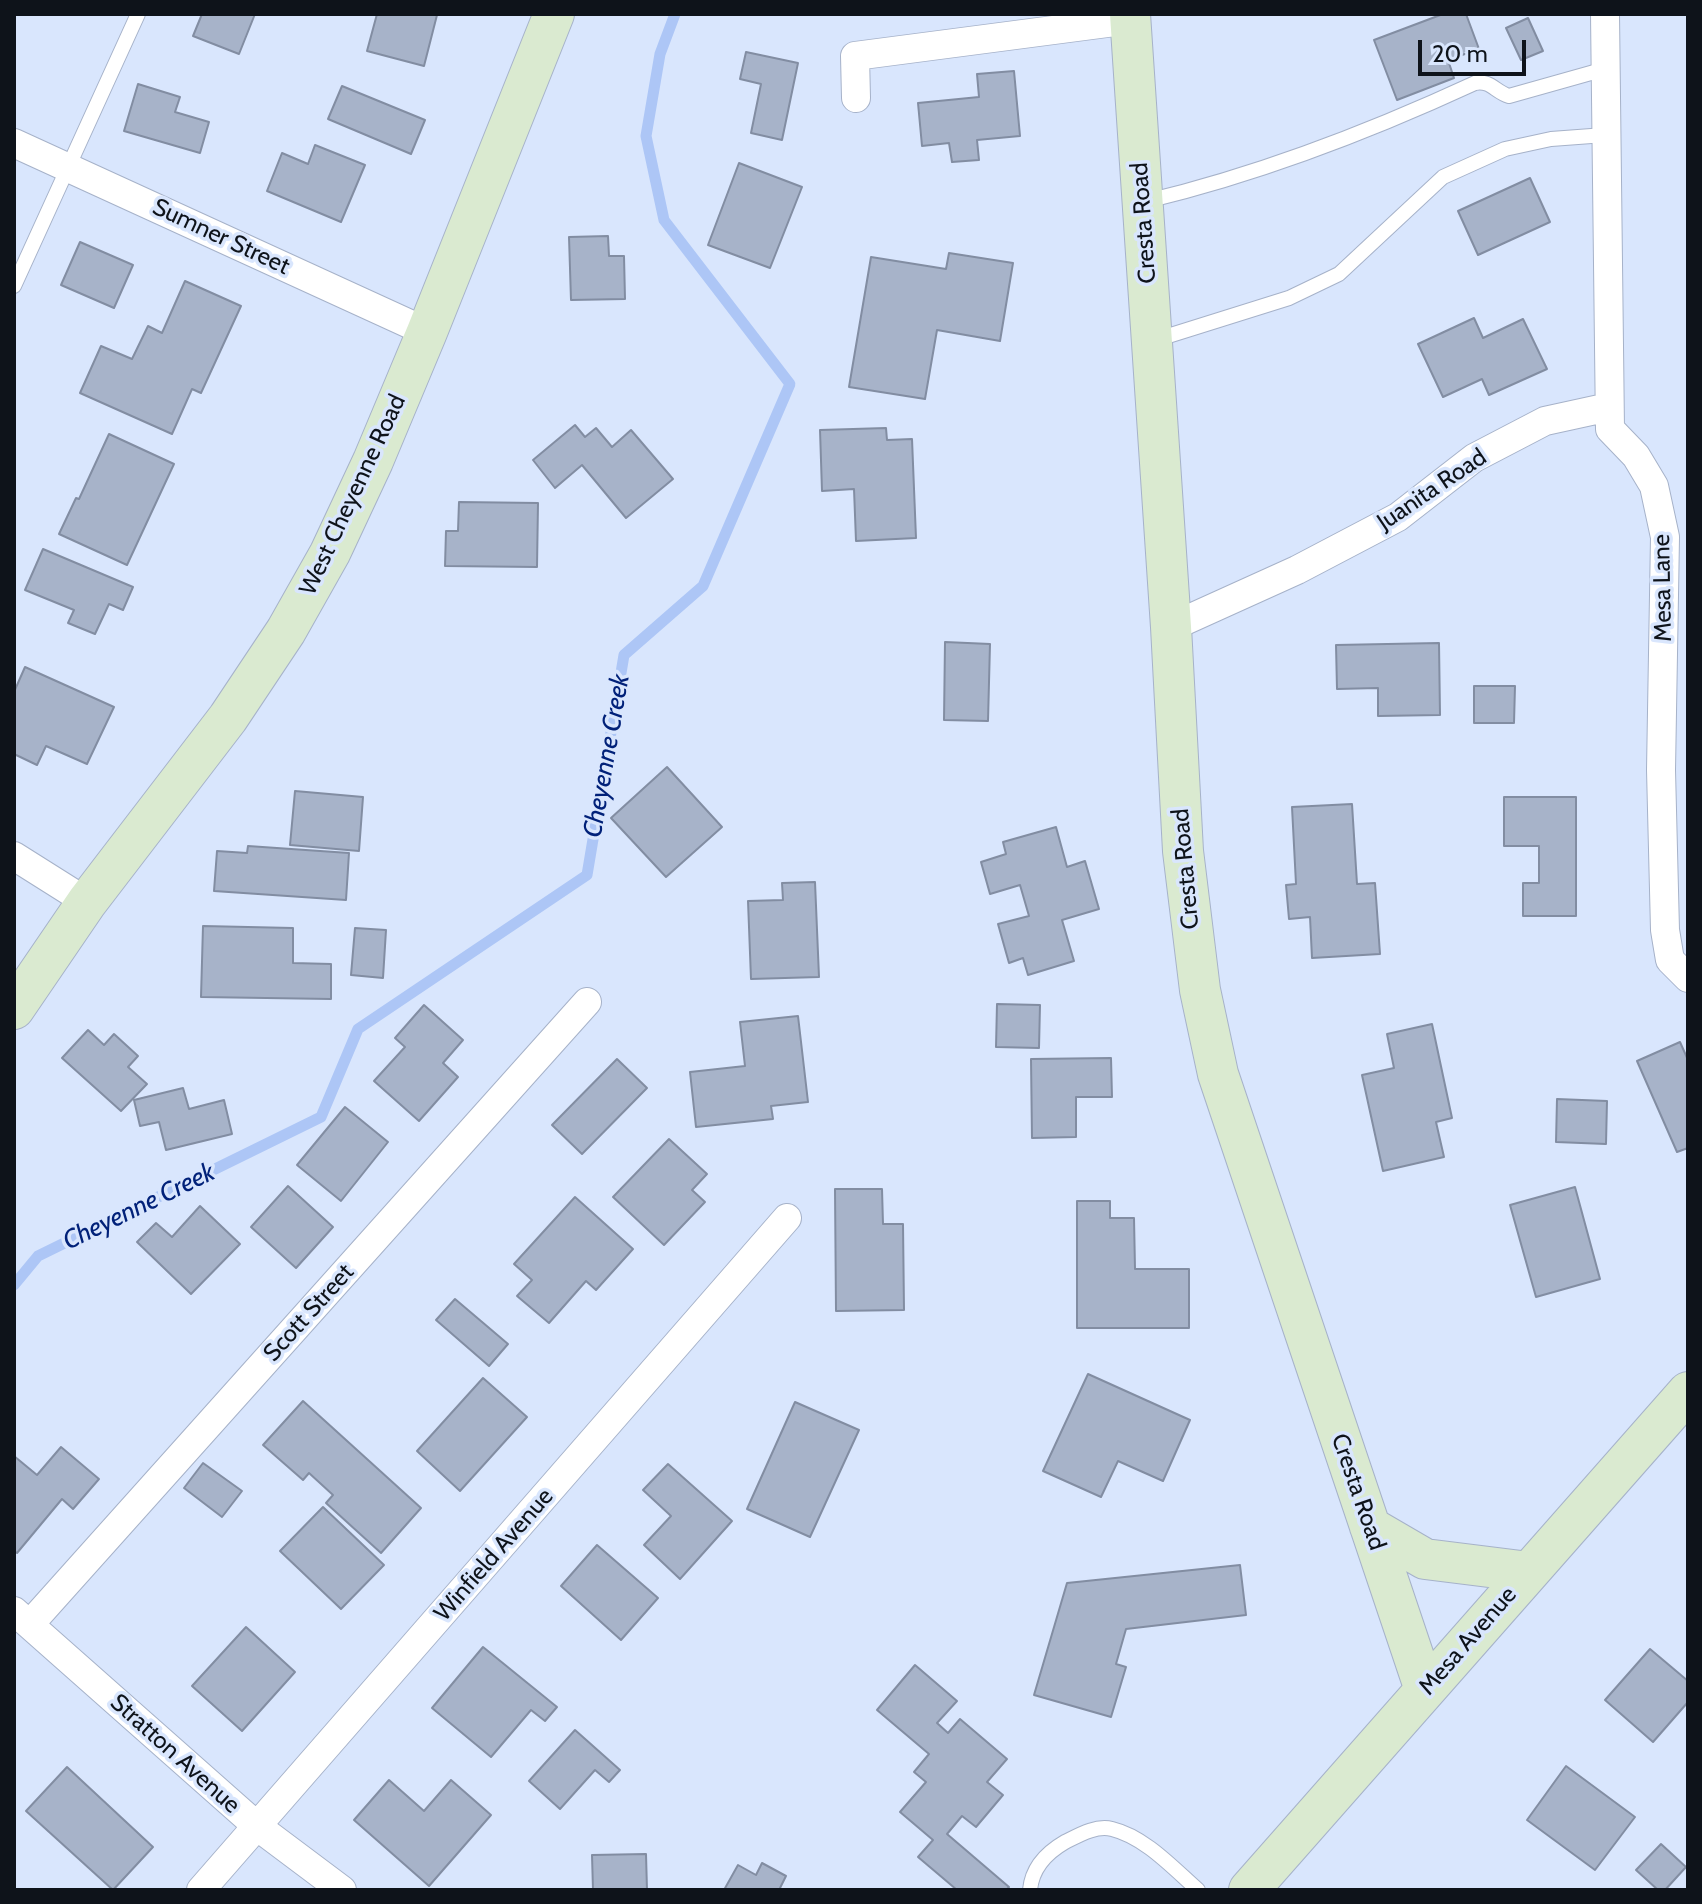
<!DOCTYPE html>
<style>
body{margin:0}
#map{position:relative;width:1702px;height:1904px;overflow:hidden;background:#d9e6fd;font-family:Cabin,sans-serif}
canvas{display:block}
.frame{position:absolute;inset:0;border:16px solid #0e131a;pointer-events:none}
.scale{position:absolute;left:1418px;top:40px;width:108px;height:36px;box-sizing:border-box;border:4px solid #0e131a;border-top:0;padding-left:10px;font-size:24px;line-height:28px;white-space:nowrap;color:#0e131a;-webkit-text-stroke:6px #d9e6fd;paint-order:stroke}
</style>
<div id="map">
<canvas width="1702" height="1904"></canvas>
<div class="frame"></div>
<div class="scale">20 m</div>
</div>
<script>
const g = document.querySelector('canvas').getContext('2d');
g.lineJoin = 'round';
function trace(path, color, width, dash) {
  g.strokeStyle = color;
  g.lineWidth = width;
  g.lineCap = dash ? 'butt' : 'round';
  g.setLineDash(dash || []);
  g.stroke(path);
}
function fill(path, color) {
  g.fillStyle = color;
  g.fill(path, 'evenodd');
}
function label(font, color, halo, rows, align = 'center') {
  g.font = font + ' Cabin,sans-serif';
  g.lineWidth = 7;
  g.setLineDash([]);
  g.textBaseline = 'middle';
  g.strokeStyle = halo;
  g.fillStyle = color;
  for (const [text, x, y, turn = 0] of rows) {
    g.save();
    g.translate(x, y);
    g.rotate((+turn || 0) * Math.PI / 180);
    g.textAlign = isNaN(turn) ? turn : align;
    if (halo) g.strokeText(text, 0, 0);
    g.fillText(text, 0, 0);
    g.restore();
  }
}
trace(new Path2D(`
 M14,1285l24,-29 283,-139 37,-88 229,-154 37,-220 79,-69 87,-202 -126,-164 -18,-84 14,-82 15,-40`), '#adc6f6', 11);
const building = new Path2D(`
 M202,14h53l-16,40 -46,-18z
 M377,14l60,1 -13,51 -57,-15z
 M1443,14h23l13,35 -31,11 6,18 -57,22 -23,-60z
 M1528,18l15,33 -22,9 -15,-32z
 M746,52l52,11 -16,77 -31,-7 10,-49 -21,-5z
 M1014,71l6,65 -43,4 2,20 -27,2 -3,-19 -27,3 -4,-43 61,-6 -2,-23z
 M138,84l42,13 -5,15 34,10 -9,31 -76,-22z
 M342,86l83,34 -14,34 -83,-35z
 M315,145l50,20 -24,57 -74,-31 15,-38 26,11z
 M739,163l63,24 -32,81 -62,-23z
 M1530,178l20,44 -72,33 -20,-44z
 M608,236l1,20h15l1,43 -54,1 -2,-63z
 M80,242l53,23 -19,43 -53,-23z
 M949,253l64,10 -13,78 -63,-11 -12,69 -76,-12 22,-130 75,12z
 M185,281l56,25 -40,87 -9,-4 -20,45 -92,-41 21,-47 31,13 16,-33 14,7z
 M1474,318l9,20 40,-19 24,50 -58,26 -7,-16 -39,18 -25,-53z
 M575,425l10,12 11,-9 16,19 19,-17 42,49 -47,39 -44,-53 -27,23 -22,-28z
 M886,428l1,12 25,-1 4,99 -60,3 -2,-52 -32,2 -2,-61z
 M109,434l65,30 -47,101 -68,-31 17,-36 3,1z
 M459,502l79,1 -1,64 -92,-1 1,-35h12z
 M43,549l90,38 -10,23 -14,-6 -14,30 -27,-11 6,-13 -49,-20z
 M945,642l45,2 -2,77 -44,-1z
 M1439,643l1,72 -62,1v-28l-41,1 -1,-44z
 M25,667l89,40 -27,57 -41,-18 -9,19 -23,-11v-62z
 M1474,686h41l-1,37h-40z
 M667,767l55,60 -56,50 -55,-59z
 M295,791l68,6 -4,54 -69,-6z
 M1504,797h72v119h-53v-33h16v-37h-35z
 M1352,804l5,80 18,-1 5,71 -68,4 -2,-41 -21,2 -3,-34 10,-1 -4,-77z
 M1056,827l11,40 18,-6 14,48 -37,11 12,41 -46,14 -5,-17 -14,5 -11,-39 31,-8 -9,-31 -30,9 -9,-32 25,-8 -3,-12z
 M248,846l101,7 -3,47 -132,-9 3,-40 30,2z
 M815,882l4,95 -68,2 -3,-78 35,-1 -1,-17z
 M203,926l90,2v35l38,1v35l-130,-2z
 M355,928l31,2 -3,48 -32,-3z
 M997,1004l43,1 -1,43 -43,-1z
 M424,1005l39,35 -20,23 15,14 -39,44 -45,-40 31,-34 -10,-9z
 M798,1016l10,86 -37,4 2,13 -77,8 -6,-55 55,-6 -5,-44z
 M1432,1024l20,94 -16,4 8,35 -61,14 -21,-96 32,-7 -7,-34z
 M88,1030l16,15 10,-11 24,22 -10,11 19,17 -26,27 -59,-53z
 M1680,1042l8,18v88l-11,4 -40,-91z
 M1111,1058l1,39h-36v40l-44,1 -1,-79z
 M617,1059l30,29 -65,66 -30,-29z
 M183,1088l6,21 35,-9 8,34 -66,16 -7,-28 -19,4 -6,-26z
 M1557,1099l50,2 -1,43 -50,-2z
 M345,1107l43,35 -47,59 -44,-36z
 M669,1139l38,35 -15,16 13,12 -41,43 -51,-48z
 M288,1186l45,41 -37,41 -45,-41z
 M1575,1187l25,92 -64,18 -26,-92z
 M835,1189h47l1,35h20l1,86 -68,1z
 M575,1197l58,52 -37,41 -10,-9 -37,42 -32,-27 15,-16 -18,-16z
 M1077,1201h33v17h24l1,51h54v59h-112z
 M200,1206l40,38 -49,50 -54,-52 19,-19 16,14z
 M455,1299l53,45 -19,22 -53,-46z
 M1088,1374l102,46 -27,61 -45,-20 -17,36 -58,-26z
 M483,1378l44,39 -67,74 -43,-40z
 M303,1401l118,107 -40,45 -55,-50 7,-8 -24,-22 -6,7 -40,-35z
 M795,1402l64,28 -49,107 -63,-28z
 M61,1447l38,32 -26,30 -11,-10 -45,54 -3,-2v-95l23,19z
 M203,1463l39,28 -20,26 -38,-29z
 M668,1464l64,57 -52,58 -36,-34 27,-29 -28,-26z
 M323,1507l61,58 -43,44 -61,-58z
 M597,1545l61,53 -37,42 -60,-54z
 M1240,1565l6,50 -120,14 -10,35 10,3 -15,50 -77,-22 33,-112z
 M246,1627l49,45 -53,59 -50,-45z
 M483,1647l74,60 -12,14 -14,-11 -40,47 -59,-49z
 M1650,1649l38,32v21l-35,40 -48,-42z
 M915,1665l42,36 -20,22 11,10 12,-14 47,40 -20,23 16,13 -27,32 -14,-11 -15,18 62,53 -3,3h-49l-39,-33 15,-17 -33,-28 26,-30 -12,-10 15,-18 -52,-44z
 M575,1730l45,40 -11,12 -14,-12 -35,39 -31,-28z
 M1566,1766l69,51 -40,53 -68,-50z
 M67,1767l86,80 -40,43 -87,-79z
 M389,1780l35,31 27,-31 40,35 -62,71 -75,-66z
 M1661,1844l25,23 -21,23h-7l-22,-20z
 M646,1854l1,36h-54l-1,-35z
 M762,1863l24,13 -7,14h-55l14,-25 18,10z`);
fill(building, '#a7b3c9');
trace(building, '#828da2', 2);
const lane = new Path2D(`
 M1147,201c113,-27 222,-69 328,-118 16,-3 20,9 34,13l96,-27
 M14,286l124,-272
 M1155,340l134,-42 50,-24 104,-97 62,-28 46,-10 54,-4
 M1030,1890c2,-22 16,-37 35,-48 14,-7 31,-17 47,-13 33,8 61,39 86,61`);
const street = new Path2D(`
 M1605,14l5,415 26,27 18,30 11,51 -4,233 4,160 5,30 18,18
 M856,98l-1,-42 275,-36
 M14,143l413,189
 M1171,627l126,-57 101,-53 76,-59 71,-37 64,-14
 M14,856l73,46
 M14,1611l244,216 84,63
 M30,1624l557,-622
 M201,1890l586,-672`);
const secondary = new Path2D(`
 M1130,14l41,613 12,224 17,139 18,84 207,616
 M14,1009l73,-107 141,-184 58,-87 44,-78 43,-92 54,-129 127,-318
 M1370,1527l55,32 104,13
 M1249,1890l439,-498`);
trace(lane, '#a6b2c9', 16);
trace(street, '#a6b2c9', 30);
trace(secondary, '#a6b2c9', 42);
trace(lane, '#fff', 14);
trace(street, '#fff', 28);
trace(secondary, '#daead0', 40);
label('24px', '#0e131a', '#d9e6fd', [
 ["Cresta Road",1144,223,-94],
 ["Sumner Street",221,237,25],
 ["Juanita Road",1432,490,-34],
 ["West Cheyenne Road",353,495,-65],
 ["Mesa Lane",1663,588,-91],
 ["Cresta Road",1186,869,-95],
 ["Scott Street",309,1313,-48],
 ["Cresta Road",1358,1492,71],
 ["Winfield Avenue",494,1555,-49],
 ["Mesa Avenue",1468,1641,-49],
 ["Stratton Avenue",175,1754,42]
]);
label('italic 26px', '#012179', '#d9e6fd', [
 ["Cheyenne Creek",607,756,-80],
 ["Cheyenne Creek",139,1207,-26]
]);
</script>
